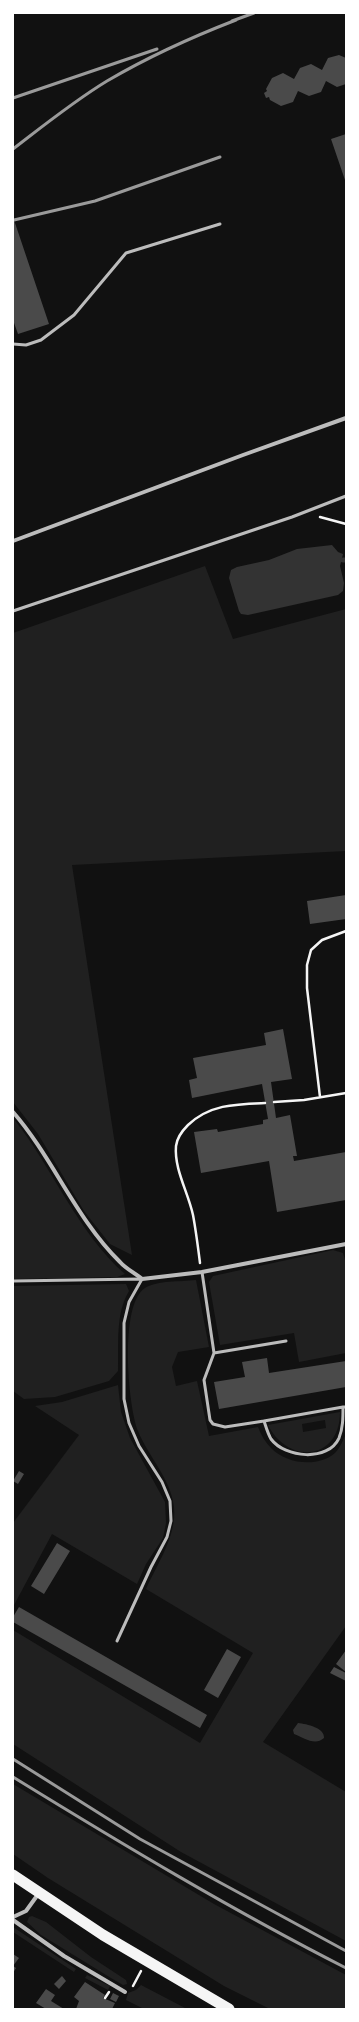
<!DOCTYPE html>
<style>
body{margin:0}
#map{position:relative;width:359px;height:2022px;overflow:hidden;background:#111;font-family:"Exo 2",sans-serif}
canvas{display:block}
.frame{position:absolute;inset:0;border:14px solid #fff;pointer-events:none}
</style>
<div id="map">
<canvas width="359" height="2022"></canvas>
<div class="frame"></div>
</div>
<script>
const g = document.querySelector('canvas').getContext('2d');
g.lineJoin = 'round';
function fill(path, color) {
  g.fillStyle = color;
  g.fill(path, 'evenodd');
}
function trace(path, color, width, dash) {
  g.strokeStyle = color;
  g.lineWidth = width;
  g.lineCap = dash ? 'butt' : 'round';
  g.setLineDash(dash || []);
  g.stroke(path);
}
fill(new Path2D(`
 M205,566l28,73 113,-30v242l-274,14 60,390 -22,-11 -26,-33 -46,-77 -25,-32v-469z
 M13,1118c40,50 64,114 112,156l-8,3 -104,2z
 M333,1250l10,3 2,7 1,93 -47,9 -5,-29 -74,12 -11,-63 4,-6z
 M196,1280l13,67 -31,5 -6,15 4,19 21,-5 12,55 49,-9c3,8 7,15 13,21 15,16 47,20 64,5 5,-5 8,-13 11,-19v192l-83,116 83,50v149l-165,-89 -168,-108v-114l187,113 53,-90 -107,-64c11,-25 31,-53 28,-82 -3,-28 -26,-51 -36,-76 -10,-25 -19,-127 7,-143 13,-8 35,-6 51,-8z
 M126,1284l3,7c-14,23 -10,54 -11,80l-9,10 -54,16 -31,2 -11,-8v-105z
 M118,1385l3,27 9,26 35,64 1,21 -3,15 -17,26 -9,20 -85,-50 -39,73v-84l66,-88 -44,-29 27,-4z
 M340,1412c0,49 -52,53 -72,13zM325,1420l1,8 -23,4 -1,-8z
 M13,1784l201,120 132,71v34h-76l-46,-23 -176,-108 -35,-24z
 M32,1916l14,6 45,35 35,23 1,4 -4,1 -12,-7 -70,-43 -14,-13 2,-5z
 M13,1927l63,42 -2,3 -61,-40z
 M87,1975l23,11 -2,4 -23,-12z
 M141,1985l46,24h-43l-18,-9 2,-7 8,-3z`), '#202020');
fill(new Path2D(`
 M332,545l6,7 5,2 -3,12 4,17 -1,8 -5,4 -90,20 -7,-1 -2,-3 -10,-33 2,-8 6,-3 32,-7 28,-11z
 M298,1723c9,1 27,5 26,15 -9,8 -20,0 -30,-4l-1,-4z`), '#333');
trace(new Path2D(`
 M343,560h3`), '#333', 5);
fill(new Path2D(`
 M339,55l7,3v26l-9,3 -11,-6 -5,11 -12,4 -11,-5 -5,11 -12,4 -11,-6 -1,-3 -3,1 -2,-5 3,-2 -1,-2 6,-11 11,-5 11,6 6,-11 11,-4 11,6 6,-12z
 M346,134v49l-15,-44z
 M13,217l36,107 -31,10 -5,-14z
 M346,895v24l-36,5 -3,-23z
 M283,1029l9,50 -21,3 5,36 14,-3 7,41h-4l1,5 52,-9v48l-69,12 -8,-51 -68,12 -7,-41 23,-3 1,3 45,-8v-4l5,-1 -6,-35 -70,14 -3,-18 8,-2 -4,-20 73,-13 -2,-12z
 M267,1358l2,15 77,-12v26l-127,22 -5,-27 31,-5 -3,-15z
 M19,1471l5,3 -6,10 -5,-3z
 M57,1543l13,8 -26,43 -13,-8z
 M19,1607l188,108 -7,13 -187,-106v-5z
 M227,1649l14,8 -23,41 -14,-8z
 M346,1650v22l-10,-8z
 M334,1667l12,6v8l-16,-8z
 M13,1954l6,4 -6,8 3,2 -3,5z
 M62,1976l4,5 -7,8 -5,-5z
 M85,1982l20,13 -2,3 12,5 -3,6h-36l3,-8 -5,-4z
 M46,1989l9,6 -4,6 13,8h-18l-10,-6z
 M113,1993l6,3 -3,6 -6,-3z`), '#4a4a4a');
trace(new Path2D(`
 M320,517l26,7
 M320,1097l-13,-109v-23l4,-15 11,-10 24,-9
 M274,1102l30,-2 42,-7
 M200,1263c-2,-16 -4,-32 -7,-48 -5,-23 -19,-46 -17,-69 1,-9 6,-15 12,-21 22,-21 49,-21 77,-22
 M133,1986l8,-15
 M105,1998l4,-6`), '#f5f5f5', 2.5);
trace(new Path2D(`
 M13,344l13,1 15,-5 33,-25 52,-62 94,-29
 M13,611l279,-94 54,-21
 M202,1272l12,81 -10,27 6,40 3,4 12,3 39,-6 79,-14
 M13,1281l128,-2
 M214,1353l72,-12
 M264,1421c2,6 4,13 7,18 14,19 57,23 68,-1 4,-10 4,-20 4,-31h3
 M117,1641l34,-74 16,-30 4,-16 -1,-20 -8,-19 -23,-36 -10,-23 -5,-24v-76l5,-21 13,-23`), '#bcbcbc', 3);
trace(new Path2D(`
 M13,541l230,-86 103,-37
 M13,1112c40,46 63,107 107,150 6,7 15,11 22,17l60,-7 144,-28
 M13,1917l13,-6 13,-18
 M13,1920l51,36 61,36`), '#bcbcbc', 4);
trace(new Path2D(`
 M13,1875l90,60 126,74`), '#f5f5f5', 11);
trace(new Path2D(`
 M232,21l22,-8
 M13,98l144,-49
 M13,149c30,-23 61,-48 94,-68 41,-24 85,-44 129,-61
 M14,220l81,-19 125,-44
 M13,1759l127,80 206,112
 M13,1777c109,67 219,133 333,191`), '#9a9a9a', 3);
</script>
